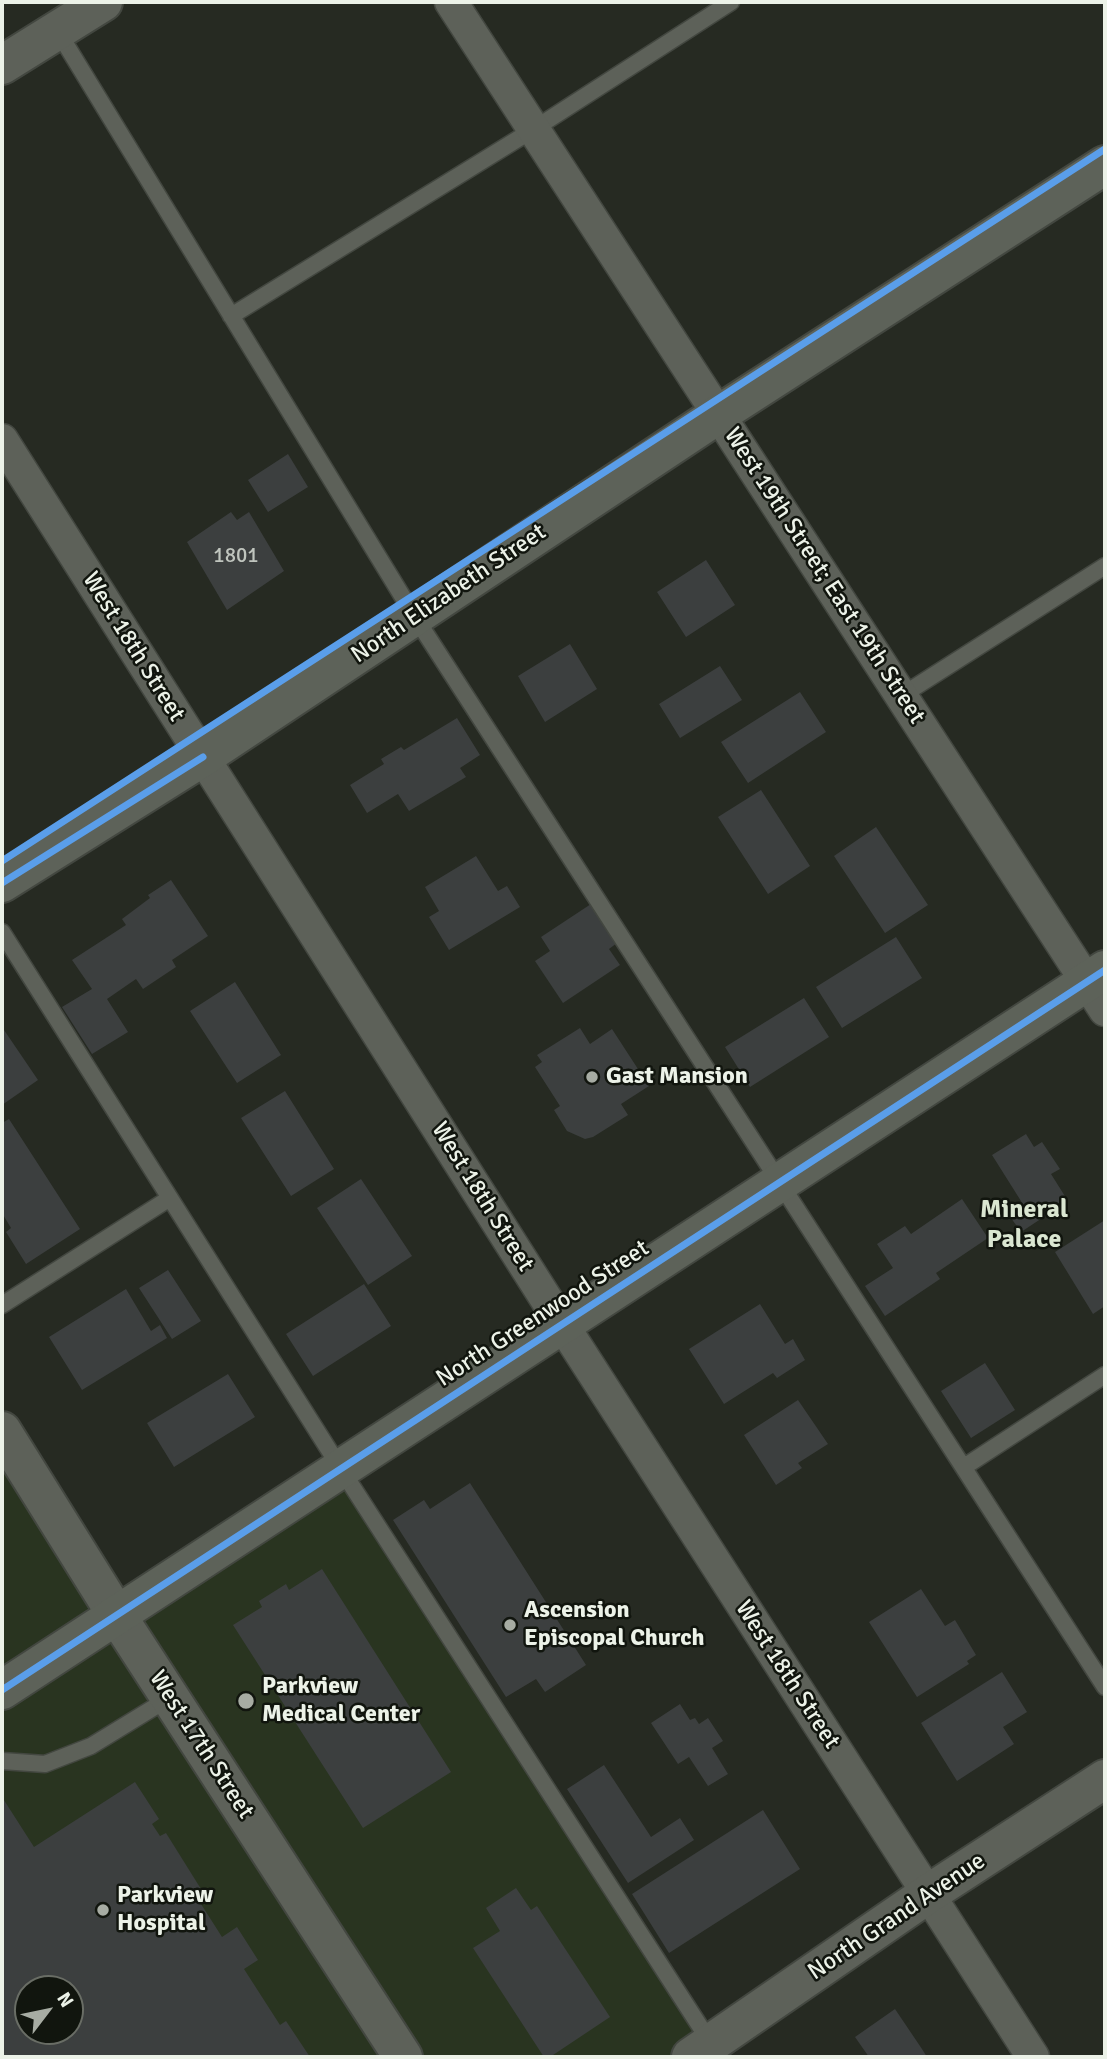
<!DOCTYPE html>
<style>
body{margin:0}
#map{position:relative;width:1107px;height:2059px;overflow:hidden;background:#262a22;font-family:Signika,sans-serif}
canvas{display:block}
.frame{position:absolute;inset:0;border:4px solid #ecf2e8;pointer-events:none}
.north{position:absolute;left:14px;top:1975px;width:70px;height:70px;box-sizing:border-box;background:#11150e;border:2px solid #696d65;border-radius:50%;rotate:58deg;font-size:19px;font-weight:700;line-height:28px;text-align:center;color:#ecf2e8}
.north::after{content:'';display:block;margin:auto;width:24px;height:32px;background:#a7aca3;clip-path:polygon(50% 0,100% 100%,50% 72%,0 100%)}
</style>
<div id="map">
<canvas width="1107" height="2059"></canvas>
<div class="frame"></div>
<div class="north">N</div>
</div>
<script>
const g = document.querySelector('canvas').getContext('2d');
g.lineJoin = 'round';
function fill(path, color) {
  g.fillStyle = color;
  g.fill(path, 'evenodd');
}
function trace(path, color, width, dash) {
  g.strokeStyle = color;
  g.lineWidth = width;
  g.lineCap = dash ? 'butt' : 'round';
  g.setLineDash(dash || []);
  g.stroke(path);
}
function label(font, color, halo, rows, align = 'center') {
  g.font = font + ' Signika,sans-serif';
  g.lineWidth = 5;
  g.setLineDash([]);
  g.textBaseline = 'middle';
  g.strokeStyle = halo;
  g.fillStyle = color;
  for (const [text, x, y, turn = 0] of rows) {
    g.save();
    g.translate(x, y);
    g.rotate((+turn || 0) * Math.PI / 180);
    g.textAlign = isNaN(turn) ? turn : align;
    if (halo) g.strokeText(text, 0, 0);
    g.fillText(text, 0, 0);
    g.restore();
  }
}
fill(new Path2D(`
 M2,1431l115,184 224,-146 371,575 -21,13h-689zM28,1989h42v42h-42z`), '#293420');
fill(new Path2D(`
 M288,454l20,33 -40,25 -20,-32z
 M231,512l6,8 12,-8 35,59 -57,39 -40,-68z
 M706,560l29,45 -49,32 -29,-45z
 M570,644l27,45 -52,33 -27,-46z
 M720,666l22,34 -62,38 -21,-34z
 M800,692l26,40 -78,51 -27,-41z
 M457,718l23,37 -20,13 6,9 -57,34 -11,-17 -31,19 -17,-28 34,-21 -3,-5 20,-12 3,3z
 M761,790l49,76 -42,28 -50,-77z
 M876,827l52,78 -43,28 -51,-77z
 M476,856l22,35 9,-5 13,21 -71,43 -20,-33 10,-6 -14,-24z
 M171,880l37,56 -36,24 4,7 -33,22 -7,-10 -29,20 21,33 -36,22 -30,-47 30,-18 -20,-29 54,-35 -4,-6 28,-21 -2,-3z
 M591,904l26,39 -8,6 11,16 -57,38 -28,-42 15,-10 -9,-14z
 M896,937l26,41 -80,50 -26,-41z
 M235,982l46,73 -44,28 -47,-72z
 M804,998l25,39 -79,50 -25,-40z
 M2,1027l36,53 -36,25z
 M580,1028l10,16 22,-15 37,57 -28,18 7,11 -35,22 -8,2 -18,-8 -13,-21 6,-4 -25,-39 7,-5 -5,-7z
 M285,1091l49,78 -43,27 -50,-78z
 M9,1119l71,110 -54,35 -20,-32 5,-4 -9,-15v-90z
 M1026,1134l8,13 8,-5 18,27 -9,5 17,27 -47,31 -10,-14 15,-9 -34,-54z
 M361,1179l51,77 -44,29 -51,-77z
 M962,1199l26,39 -52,35 4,6 -55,37 -20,-30 28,-18 -16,-24 28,-18 6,8z
 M1105,1220v86l-12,8 -38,-62z
 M168,1270l33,51 -29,18 -33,-51z
 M364,1284l27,42 -78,50 -27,-42z
 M126,1289l25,42 9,-6 7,13 -85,52 -33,-53z
 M760,1304l25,40 8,-5 12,21 -28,18 -4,-5 -49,31 -35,-55z
 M985,1363l30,47 -44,28 -30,-47z
 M228,1374l27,43 -81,50 -27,-44z
 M798,1400l30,44 -30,19 4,5 -26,17 -32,-50z
 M470,1483l116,182 -41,27 -9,-13 -30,18 -113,-177 31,-20 6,9z
 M322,1569l129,203 -88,56 -130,-203 29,-18 -3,-6 27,-17 3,6z
 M921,1589l24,37 10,-6 21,35 -9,6 2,3 -52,33 -48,-75z
 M1002,1672l25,40 -24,15 11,17 -57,37 -36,-58z
 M680,1704l10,16 5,-2 4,6 9,-6 15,23 -11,7 16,26 -20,12 -19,-29 -11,7 -27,-41z
 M604,1765l47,72 29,-19 14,22 -66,43 -61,-94z
 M135,1782l24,37 -7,5 8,12 6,-3 35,56 -7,4 28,44 15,-10 21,33 -14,9 36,56 6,-4 24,36h-308v-260l32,50zM28,1989h42v42h-42z
 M763,1810l37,59 -131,84 -37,-59z
 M516,1888l15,22 6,-4 73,111 -60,40h-6l-4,-6 -67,-103 27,-17 -14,-23z
 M895,2009l27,40 5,8h-12l-2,-2 -3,2h-41l-14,-20z`), '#3c3f3f');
const service = new Path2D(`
 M57,30l358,587 690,1070
 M231,316l303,-187 197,-127
 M901,696l204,-130
 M2,932l339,537 371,576
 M2,1305l168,-107
 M964,1467l141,-92
 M2,1761l43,3 46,-18 80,-49`);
const minor = new Path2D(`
 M451,2l654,1008
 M2,440l567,895 464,722`);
const tertiary = new Path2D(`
 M2,65l101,-63
 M2,1431l119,191 282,435
 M691,2057l237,-163 177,-115`);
const secondary = new Path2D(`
 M2,883l201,-126 516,-343 386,-249
 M2,1690l1103,-720`);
trace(service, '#434740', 19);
trace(minor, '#434740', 35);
trace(tertiary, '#434740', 42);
trace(secondary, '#434740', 42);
trace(service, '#5d6159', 16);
trace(minor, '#5d6159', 32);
trace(tertiary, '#5d6159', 38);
trace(secondary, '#5d6259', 38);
trace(new Path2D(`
 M2,861l1103,-712
 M2,883l201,-126
 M2,1690l1103,-720`), '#5a9eea', 7);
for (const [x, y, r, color] of [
 [592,1077,7,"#a7aca3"],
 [510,1625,7,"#a7aca3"],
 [246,1701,9,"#a7aca3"],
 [103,1910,7,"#a7aca3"]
]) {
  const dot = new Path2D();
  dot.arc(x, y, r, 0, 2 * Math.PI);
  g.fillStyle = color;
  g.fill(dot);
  trace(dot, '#11150e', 2.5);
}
label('21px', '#c0c5be', null, [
 ["1801",236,556]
]);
label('24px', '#ecf2e8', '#11150e', [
 ["West 19th Street; East 19th Street",824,576,57],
 ["North Elizabeth Street",449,594,-34],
 ["West 18th Street",133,647,58],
 ["West 18th Street",482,1197,58],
 ["North Greenwood Street",543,1314,-33],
 ["West 18th Street",787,1675,57],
 ["West 17th Street",201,1745,57],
 ["North Grand Avenue",897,1917,-34]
]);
label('bold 24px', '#ecf2e8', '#11150e', [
 ["Gast Mansion",606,1077],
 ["Ascension",524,1611],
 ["Episcopal Church",524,1639],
 ["Parkview",262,1687],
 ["Medical Center",262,1715],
 ["Parkview",117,1896],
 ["Hospital",117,1924]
], 'left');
label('bold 26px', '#dae6d1', '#11150e', [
 ["Mineral",1024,1210],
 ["Palace",1024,1240]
]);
</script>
